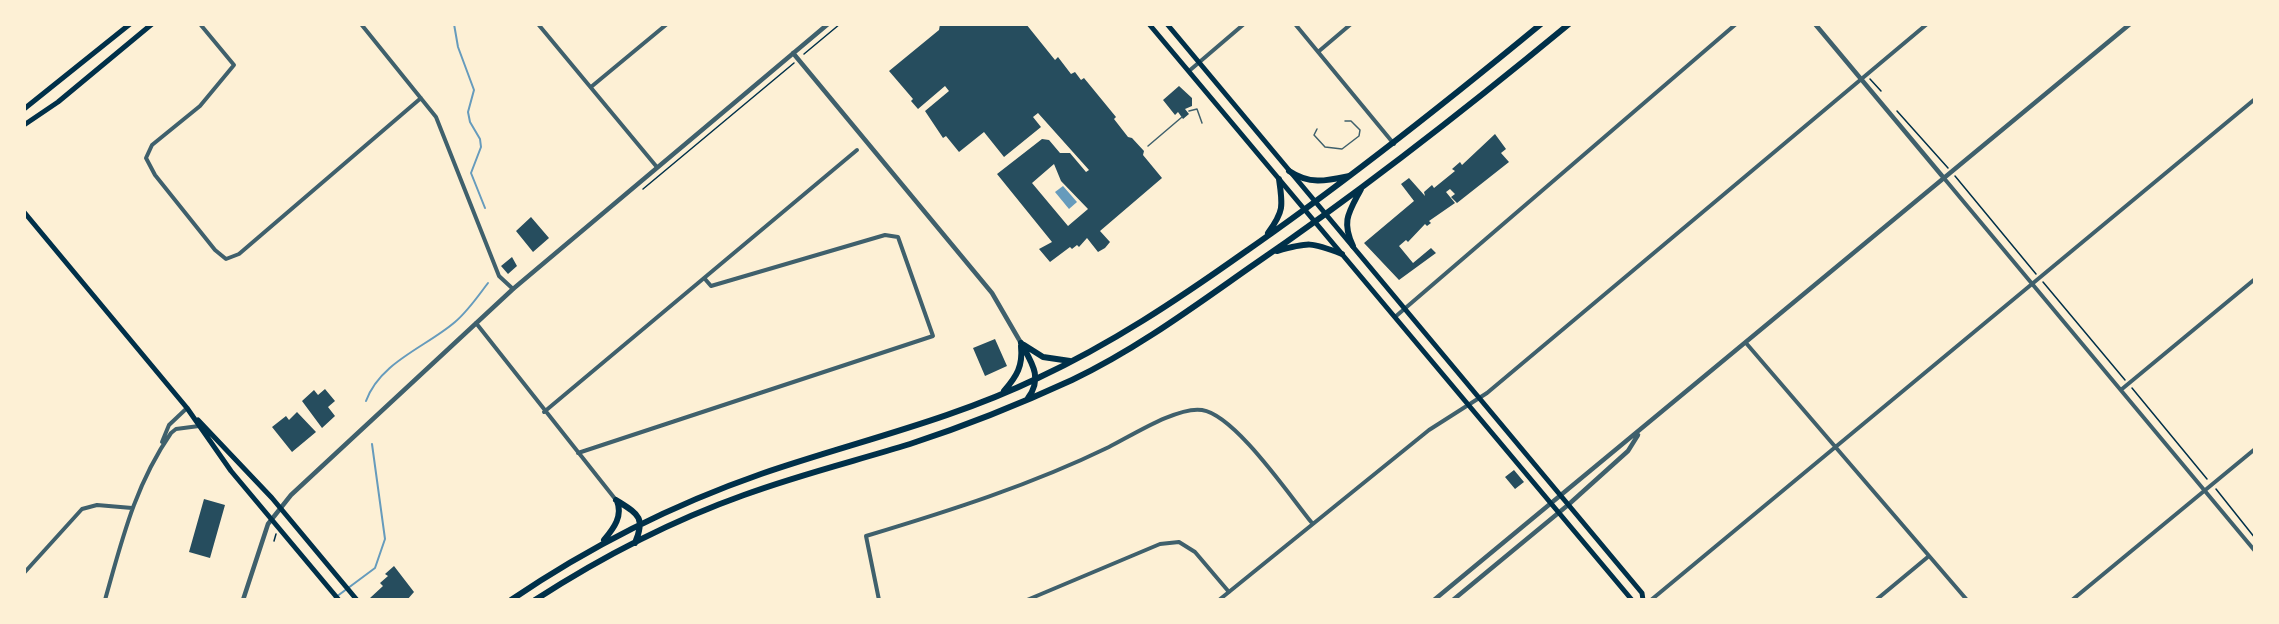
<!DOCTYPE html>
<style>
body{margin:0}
#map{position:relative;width:2279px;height:624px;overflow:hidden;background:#fdf0d5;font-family:Cabin,sans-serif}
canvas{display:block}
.frame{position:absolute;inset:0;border:26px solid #fdf0d5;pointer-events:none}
</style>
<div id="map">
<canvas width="2279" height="624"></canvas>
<div class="frame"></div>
</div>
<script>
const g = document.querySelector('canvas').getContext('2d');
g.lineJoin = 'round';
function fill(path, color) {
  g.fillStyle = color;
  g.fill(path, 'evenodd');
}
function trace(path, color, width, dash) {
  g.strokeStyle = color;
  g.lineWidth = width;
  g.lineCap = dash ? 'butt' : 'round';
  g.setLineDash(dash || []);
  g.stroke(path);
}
fill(new Path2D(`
 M1063,186l14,16 -8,7 -14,-17z`), '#669bbc');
trace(new Path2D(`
 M454,24l4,23 16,43 -6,22 2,10 10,17 1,8 -10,26 14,35
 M366,401c14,-39 60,-54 89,-79 13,-11 23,-26 33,-39
 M332,600l43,-32 10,-29 -13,-95`), '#669bbc', 2);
fill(new Path2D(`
 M940,24h86l29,36 3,-3 13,17 4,-2 6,8 3,-2 32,39 -2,2 14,18 4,1 12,13 -1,4 19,23 -62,53 10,11 -5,6 -7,4 -11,-14 -8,9 -2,-2 -5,4 -2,-2 -20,15 -11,-13 13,-7 -55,-68 45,-35 7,1 11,13h10l16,19 3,-2 -51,-57 -5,4 8,10 -37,30 -20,-25 -25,20 -13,-16 -3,2 -18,-27 24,-20 -4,-5 -27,23 -7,-8 2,-2 -24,-28 50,-41zM1054,164l7,17 27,28 -20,17 -36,-43z
 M1179,86l13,12v8l-7,3 4,5 -6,5 -5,-7 -3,3 -12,-15z
 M1495,134l11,15 -5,4 8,9 -52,41 -6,-6 4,-3 -5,-5 -4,3 9,11 -26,18 2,2 -4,3 -2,-2 -17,18 -2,-2 -7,6 14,17 18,-15 5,5 -37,27 -35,-37 50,-42 -13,-17 8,-6 16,18 -1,-4 8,-7 2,3 21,-17 -3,-2 8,-7 2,3z
 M531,217l18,21 -16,14 -17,-21z
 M512,257l5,9 -9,8 -7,-8z
 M995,339l12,27 -22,10 -12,-28z
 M325,389l10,12 -7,6 7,9 -13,12 -20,-27 12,-11 4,5z
 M297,412l19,20 -24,20 -20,-25 14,-11 3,4z
 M1514,470l10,12 -9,7 -10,-12z
 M204,499l21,6 -15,53 -21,-6z
 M394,566l20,26 -7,8h-35l-2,-2 13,-12 -3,-3 8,-7 -3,-2z`), '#264d5e');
trace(new Path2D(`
 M804,54l36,-30
 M1870,79l11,12
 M1897,111l51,57
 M1955,176l81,98
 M643,189l151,-126
 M2043,282l82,98
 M2132,388l75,91
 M2216,489l39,49
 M274,541l2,-7`), '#003049', 1.5);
trace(new Path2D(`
 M1189,111l8,-2 5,14
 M1317,129l-3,6 11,12 17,2 17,-13 1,-6 -9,-9h-6
 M1148,146l34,-29`), '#3f606c', 1.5);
trace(new Path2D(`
 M200,24l34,41 -34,41 -48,39 -6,13 9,17 60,75 11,9 13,-5 182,-156
 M361,24l75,93 63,159 14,13
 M538,24l118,142
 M1295,24l99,120
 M1318,52l33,-28
 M1189,71l55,-47
 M591,87l76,-63
 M1943,177l312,374
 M1395,317l341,-293
 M476,323l140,177
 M1746,343l221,257
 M2122,389l133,-110
 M544,412l313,-262
 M162,442l7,-17 18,-17
 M578,453l355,-117 -35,-99 -13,-2 -174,51 -6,-7
 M24,573l58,-64 15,-4 35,3
 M105,600c17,-60 30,-115 66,-167l5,-4 23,-3
 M879,600l-13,-64c83,-25 165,-51 243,-89 22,-11 69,-41 93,-37 33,5 87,85 110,113
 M1027,600l133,-56 19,-2 16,10 34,40
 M1219,600l210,-170 58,-37 440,-369
 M1651,600l604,-501
 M1876,600l53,-44
 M2072,600l183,-151`), '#3f606c', 4);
trace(new Path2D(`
 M1815,24l128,153
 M793,53l199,240 29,50
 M243,600l25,-76 23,-29 222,-206 315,-265
 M1434,600l696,-576
 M1453,600l115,-95 60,-54 10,-16`), '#3f606c', 4.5);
trace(new Path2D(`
 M1149,24l483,576
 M1167,24l475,569 1,7
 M24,109l106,-85
 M24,125l34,-23 94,-78
 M24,212l163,196 44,63 108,129
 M198,420l74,78 85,102`), '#003049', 5);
trace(new Path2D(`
 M1289,171c21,14 37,10 60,5
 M1268,233c16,-22 15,-27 11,-54
 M1353,246c-12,-25 -4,-34 8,-57
 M1277,251c32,-9 34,-9 65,3
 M1021,343c11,20 22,35 7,55
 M1024,345l19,12 27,4
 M1004,391c13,-15 19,-25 17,-45
 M616,500c22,14 30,17 19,43
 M604,540c10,-12 19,-24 13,-39
 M511,600c78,-53 161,-95 250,-126 93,-32 188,-53 277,-96 73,-34 139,-78 204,-124 104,-72 202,-150 299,-230
 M535,600c65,-42 136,-79 209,-105 54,-20 111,-34 166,-51 55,-18 110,-40 162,-64 63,-30 120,-72 177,-112 111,-76 216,-158 320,-244`), '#003049', 6);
</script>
